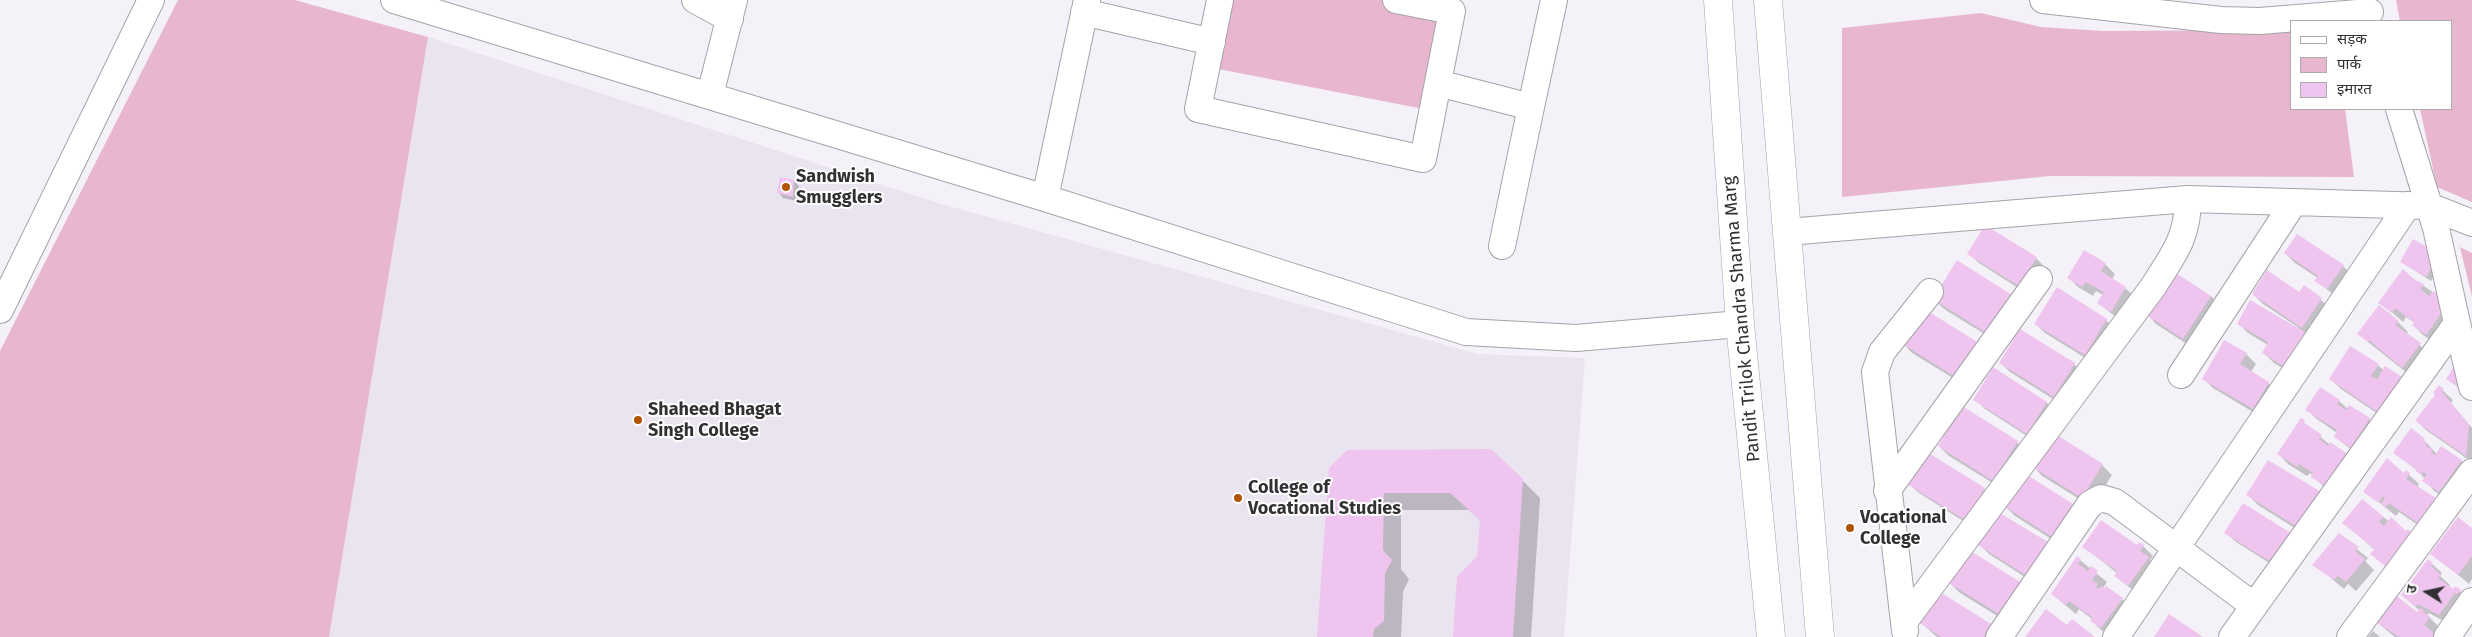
<!DOCTYPE html>
<meta charset="utf-8">
<style>
body{margin:0}
#map{position:relative;width:2472px;height:637px;overflow:hidden;background:#f4f1f8;font-family:"Fira Sans","Noto Sans Devanagari",sans-serif}
canvas{display:block}
.legend{position:absolute;left:2290px;top:20px;width:162px;height:90px;box-sizing:border-box;background:#fff;border:1px solid #adacad;margin:0;padding:6px 9px;list-style:none;font-size:15px;color:#313033}
.legend li{display:flex;align-items:center;gap:10px;height:25px}
.legend b{width:25px;border:1px solid #adacad}
.north{position:absolute;left:2402px;top:567px;width:50px;height:50px;-webkit-text-stroke:4px #fff;paint-order:stroke;rotate:280deg;font-size:14px;font-weight:700;line-height:20px;text-align:center;color:#313033}
.north::after{content:'';display:block;margin:auto;width:18px;height:22px;background:#313033;clip-path:polygon(50% 0,100% 100%,50% 72%,0 100%)}
</style>
<div id="map">
<canvas width="2472" height="637"></canvas>
<ul class="legend">
<li><b style="height:6px;background:#fff"></b>सड़क</li>
<li><b style="height:14px;background:#e8b7cf"></b>पार्क</li>
<li><b style="height:14px;background:#efc4ee"></b>इमारत</li>
</ul>
<div class="north">उ</div>
</div>
<script>
const g = document.querySelector('canvas').getContext('2d');
g.lineJoin = 'round';
function fill(path, color) {
  g.fillStyle = color;
  g.fill(path, 'evenodd');
}
function trace(path, color, width, dash) {
  g.strokeStyle = color;
  g.lineWidth = width;
  g.lineCap = dash ? 'butt' : 'round';
  g.setLineDash(dash || []);
  g.stroke(path);
}
function label(font, color, halo, rows, align = 'center') {
  g.font = font + ' "Fira Sans",sans-serif';
  g.lineWidth = 4;
  g.setLineDash([]);
  g.textBaseline = 'middle';
  g.strokeStyle = halo;
  g.fillStyle = color;
  for (const [text, x, y, turn = 0] of rows) {
    g.save();
    g.translate(x, y);
    g.rotate((+turn || 0) * Math.PI / 180);
    g.textAlign = isNaN(turn) ? turn : align;
    if (halo) g.strokeText(text, 0, 0);
    g.fillText(text, 0, 0);
    g.restore();
  }
}
fill(new Path2D(`
 M428,37l510,166 540,151 107,4 -21,279h-1235z`), '#eae4f1');
fill(new Path2D(`
 M178,0h117l133,37 -99,600h-329v-286z
 M1220,0h176l56,11 -13,101 -231,-45z
 M2396,0h76v202l-35,-15 -17,-78h31v-88h-51z
 M1981,13l60,14 63,4 187,-1v79h54l9,68 -304,-1 -208,21v-169z
 M2460,247l12,6v44z`), '#e8b7cf');
fill(new Path2D(`
 M794,181l5,5 -2,15 -14,-3 -4,-5z
 M2285,253l58,13 10,10 -15,22 -22,-17 2,-3 -23,-15z
 M1969,254l67,4 10,10 -17,27 -50,-32z
 M2443,260l-12,21 -30,-19z
 M1957,262l42,81 -55,-34 -10,-10z
 M2105,264l10,10 -3,5 13,9 10,9 -14,24 -23,-18 5,-8 -7,-4 -3,5 -15,-9 -9,-9z
 M2409,276l40,27 -13,41 -13,-9 -10,-10 2,-2 -9,-6 -3,5 -23,-20z
 M2304,287l28,22 -19,28 -10,-5 11,11 -19,33 -21,-13 -10,-10 4,-8 -20,-12 -10,-10 60,7 1,-2 -36,-24 -10,-10h46z
 M2057,289l49,31 10,10 -21,34 -50,-31 -9,-9z
 M2211,296l9,10 -27,42 -37,-24 -9,-10z
 M2398,322l10,10 -2,2 24,20 -18,23 -54,-43z
 M1903,343l88,13 -20,33 -59,-36z
 M2246,354l10,10 -5,8 17,11 10,10 -15,25 -50,-30 -10,-10z
 M2000,362l74,2 10,10 -20,32 -54,-34z
 M2378,365l6,6 17,7 10,10 -21,34 -49,-33 -10,-10z
 M1993,369l54,34 9,10 -18,30 -53,-34 -10,-10z
 M2439,387l14,13 -2,3 21,25v34l-46,-32 -10,-10 20,-25z
 M2339,401l9,8 21,10 10,10 -18,28 -26,-20 2,-4 -20,-14 -10,-9z
 M2301,420l29,25 7,51 -14,-10 -13,-13 -3,3 -19,-12 -9,-10z
 M2052,434l50,31 10,10 -20,32 -50,-31 -9,-10z
 M2423,439l14,15 24,7 10,10 -22,30 -15,-10 -14,-18 -25,-20z
 M2017,442l10,10 -23,38 -55,-34 -10,-10z
 M1927,454l57,35 10,10 -18,30 -57,-36 -10,-9z
 M2269,462l40,75 -51,-32 -10,-10z
 M1330,469l192,11 18,18 -9,139h-76l23,-80 3,-36 -12,-11h-68v59l8,10 -6,13 -2,45h-83z
 M2406,472l13,12 -2,3 18,12 10,9 -17,24 -29,-20 -3,4 -31,-25z
 M2072,505l10,10 -20,31 -47,-30 -10,-10z
 M2243,505l44,69 -51,-32 -10,-9z
 M2383,517l23,16 -10,42 -24,-21 3,-4 -31,-27z
 M2472,529v50l-3,5 -37,-31z
 M2339,535l29,23 -3,3 9,9 -18,21 -8,-7 -4,5 -30,-25z
 M1979,544l73,2 -10,42 -53,-34z
 M2143,546l10,10 -3,4 8,8 -19,27 -24,-19 2,-3 -33,-26z
 M1970,551l45,76 -55,-34 -10,-10z
 M2080,560l27,22 -4,6 19,11 10,10 -20,28 -11,-7 -10,-10 1,-1 -13,-10 -3,5 -24,-20z
 M2432,564l10,9 -2,3 10,9 -2,2 5,4h7l9,10 -20,23 -20,-11 -2,2 12,12 -5,7 5,3h-44l-21,-17 44,-6 2,-3 -18,-16z
 M1920,622l85,15h-68z
 M2373,631l7,6h-12z`), '#0003');
fill(new Path2D(`
 M780,177l14,3 -1,17 -16,-4z
 M1985,225l52,32 -18,29 -52,-32z
 M2297,234l47,31 -17,24 -13,-8 4,-5 -34,-23z
 M2413,239l26,15 -13,23 -26,-15z
 M2084,250l22,13 -5,8 25,16 -15,25 -14,-9 7,-11 -18,-10 -4,5 -15,-9z
 M1957,260l55,35 -24,39 -55,-35z
 M2403,269l12,11 9,4 -4,5 9,7 4,-5 16,11 -23,33 -14,-10 2,-3 -19,-14 -3,5 -14,-10z
 M2267,270l32,22 5,-7 18,13 -20,30 -50,-34z
 M2173,271l38,25 -28,43 -38,-25z
 M2057,287l50,32 -22,36 -51,-31z
 M2250,300l55,32 -20,35 -23,-14 6,-11 -31,-18z
 M2379,305l20,16 -4,4 26,18 -19,25 -33,-28 -1,2 -11,-8z
 M1923,308l59,37 -22,35 -59,-37z
 M2020,329l55,34 -21,34 -55,-34z
 M2224,340l23,13 -7,11 29,18 -16,27 -51,-30z
 M2350,346l29,18 -8,12 6,3 8,-13 17,11 -23,36 -50,-34z
 M2460,357l9,38 -23,-16z
 M1993,367l54,35 -20,32 -54,-34z
 M2439,385l5,4 -2,3 27,33 -3,31 -51,-35 20,-26 -2,-2z
 M2320,387l20,13 -3,4 9,6 3,-5 21,13 -19,30 -17,-11 3,-7 -32,-20z
 M1962,406l56,35 -25,40 -55,-35z
 M2301,418l4,2 -2,2 19,13 -3,4 9,7 2,-4 18,12 -21,33 -16,-10 2,-4 -14,-9 -2,3 -20,-13z
 M2411,428l13,10 -1,2 4,3 -1,3 7,4 -2,2 4,3 6,-9 21,14 -23,32 -17,-11 5,-7 -4,-2 -2,3 -5,-4 1,-1 -24,-17z
 M2052,432l51,32 -21,34 -51,-32z
 M1491,449l32,30 -10,158h-60l4,-60 20,-21 3,-36 -30,-27h-66l-1,57 9,10 -7,14 -1,47 -10,8 -1,8h-56l12,-169 18,-18z
 M1927,452l58,36 -20,32 -58,-36z
 M2387,458l17,15 2,-3 4,3 -4,6 30,19 -18,25 -29,-20 -3,4 -5,-3 4,-6 -2,-2 -4,7 -16,-11z
 M2268,460l53,32 -22,36 -53,-33z
 M2024,473l49,31 -21,33 -48,-31z
 M2362,499l22,18 -5,5 5,4 7,-9 15,14 2,-2 4,4 -27,33 -15,-12 5,-5 -33,-26z
 M2243,503l51,32 -18,30 -52,-32z
 M1998,512l55,33 -21,34 -54,-34z
 M2458,517l14,11v28l-14,19 -28,-21z
 M2101,520l36,25 2,-3 5,3 -4,6 9,6 -21,29 -14,-10 3,-5 -35,-24z
 M2339,533l20,14 -4,4 10,8 -19,23 -8,-6 -4,4 -22,-15z
 M1969,550l56,35 -20,33 -56,-35z
 M2077,556l4,3 -3,5 10,7 3,-5 7,5 -6,9 6,4 -2,3 3,2 2,-3 4,2 1,-2 17,12 -22,30 -11,-7 2,-4 -23,-16 -3,4 -15,-11z
 M2428,559l5,4 -2,3 10,9 -3,3 15,11 2,-3 6,4 -4,4 -2,-1 -16,22 -21,-11 -2,3 -15,-12z
 M1938,591l58,36 -6,10h-49l-23,-15z
 M2393,593l24,19 3,-4 4,2 -1,2 7,5 -6,8 14,12h-39l-26,-17z
 M2046,609l21,16 5,-6 23,18h-70z
 M2169,614l34,23h-49z`), '#efc4ee');
const street = new Path2D(`
 M394,0l651,198 421,134 110,6 164,-14
 M695,0l35,19
 M1220,0l-22,109 225,50 29,-148 -56,-11
 M2043,0l178,20 39,1 110,-9
 M1084,12l128,30
 M1438,83l93,24 23,-107
 M710,95l24,-95
 M1045,198l42,-198
 M1787,232l401,-33 241,7 43,17
 M1502,246l29,-139
 M0,310l151,-310
 M2457,323l15,64
 M2181,375l113,-173
 M1887,491l152,-212
 M1904,622l249,-335c20,-32 35,-49 35,-88
 M1905,631l-30,-259 7,-20 48,-60
 M1999,637l91,-133 11,-6 14,4 139,104
 M2116,637l292,-432
 M2232,637l225,-314 -21,-95 -37,-119
 M2350,637l122,-165
 M2447,637l25,-36`);
const secondary = new Path2D(`
 M1718,0l22,324 31,313
 M1768,0l52,637`);
trace(street, '#a5a3a9', 28);
trace(secondary, '#a5a3a9', 29);
trace(street, '#fff', 26);
trace(secondary, '#fff', 28);
for (const [x, y, r, color] of [
 [786,187,5,"#b15300"],
 [638,420,5,"#b15300"],
 [1238,498,5,"#b15300"],
 [1850,528,5,"#b15300"]
]) {
  const dot = new Path2D();
  dot.arc(x, y, r, 0, 2 * Math.PI);
  g.fillStyle = color;
  g.fill(dot);
  trace(dot, '#fff', 2);
}
label('bold 18px', '#313033', '#fff', [
 ["Sandwish",796,177],
 ["Smugglers",796,198],
 ["Shaheed Bhagat",648,410],
 ["Singh College",648,431],
 ["College of",1248,488],
 ["Vocational Studies",1248,509],
 ["Vocational",1860,518],
 ["College",1860,539]
], 'left');
label('18px', '#313033', '#fff', [
 ["Pandit Trilok Chandra Sharma Marg",1742,319,-95]
]);
</script>
